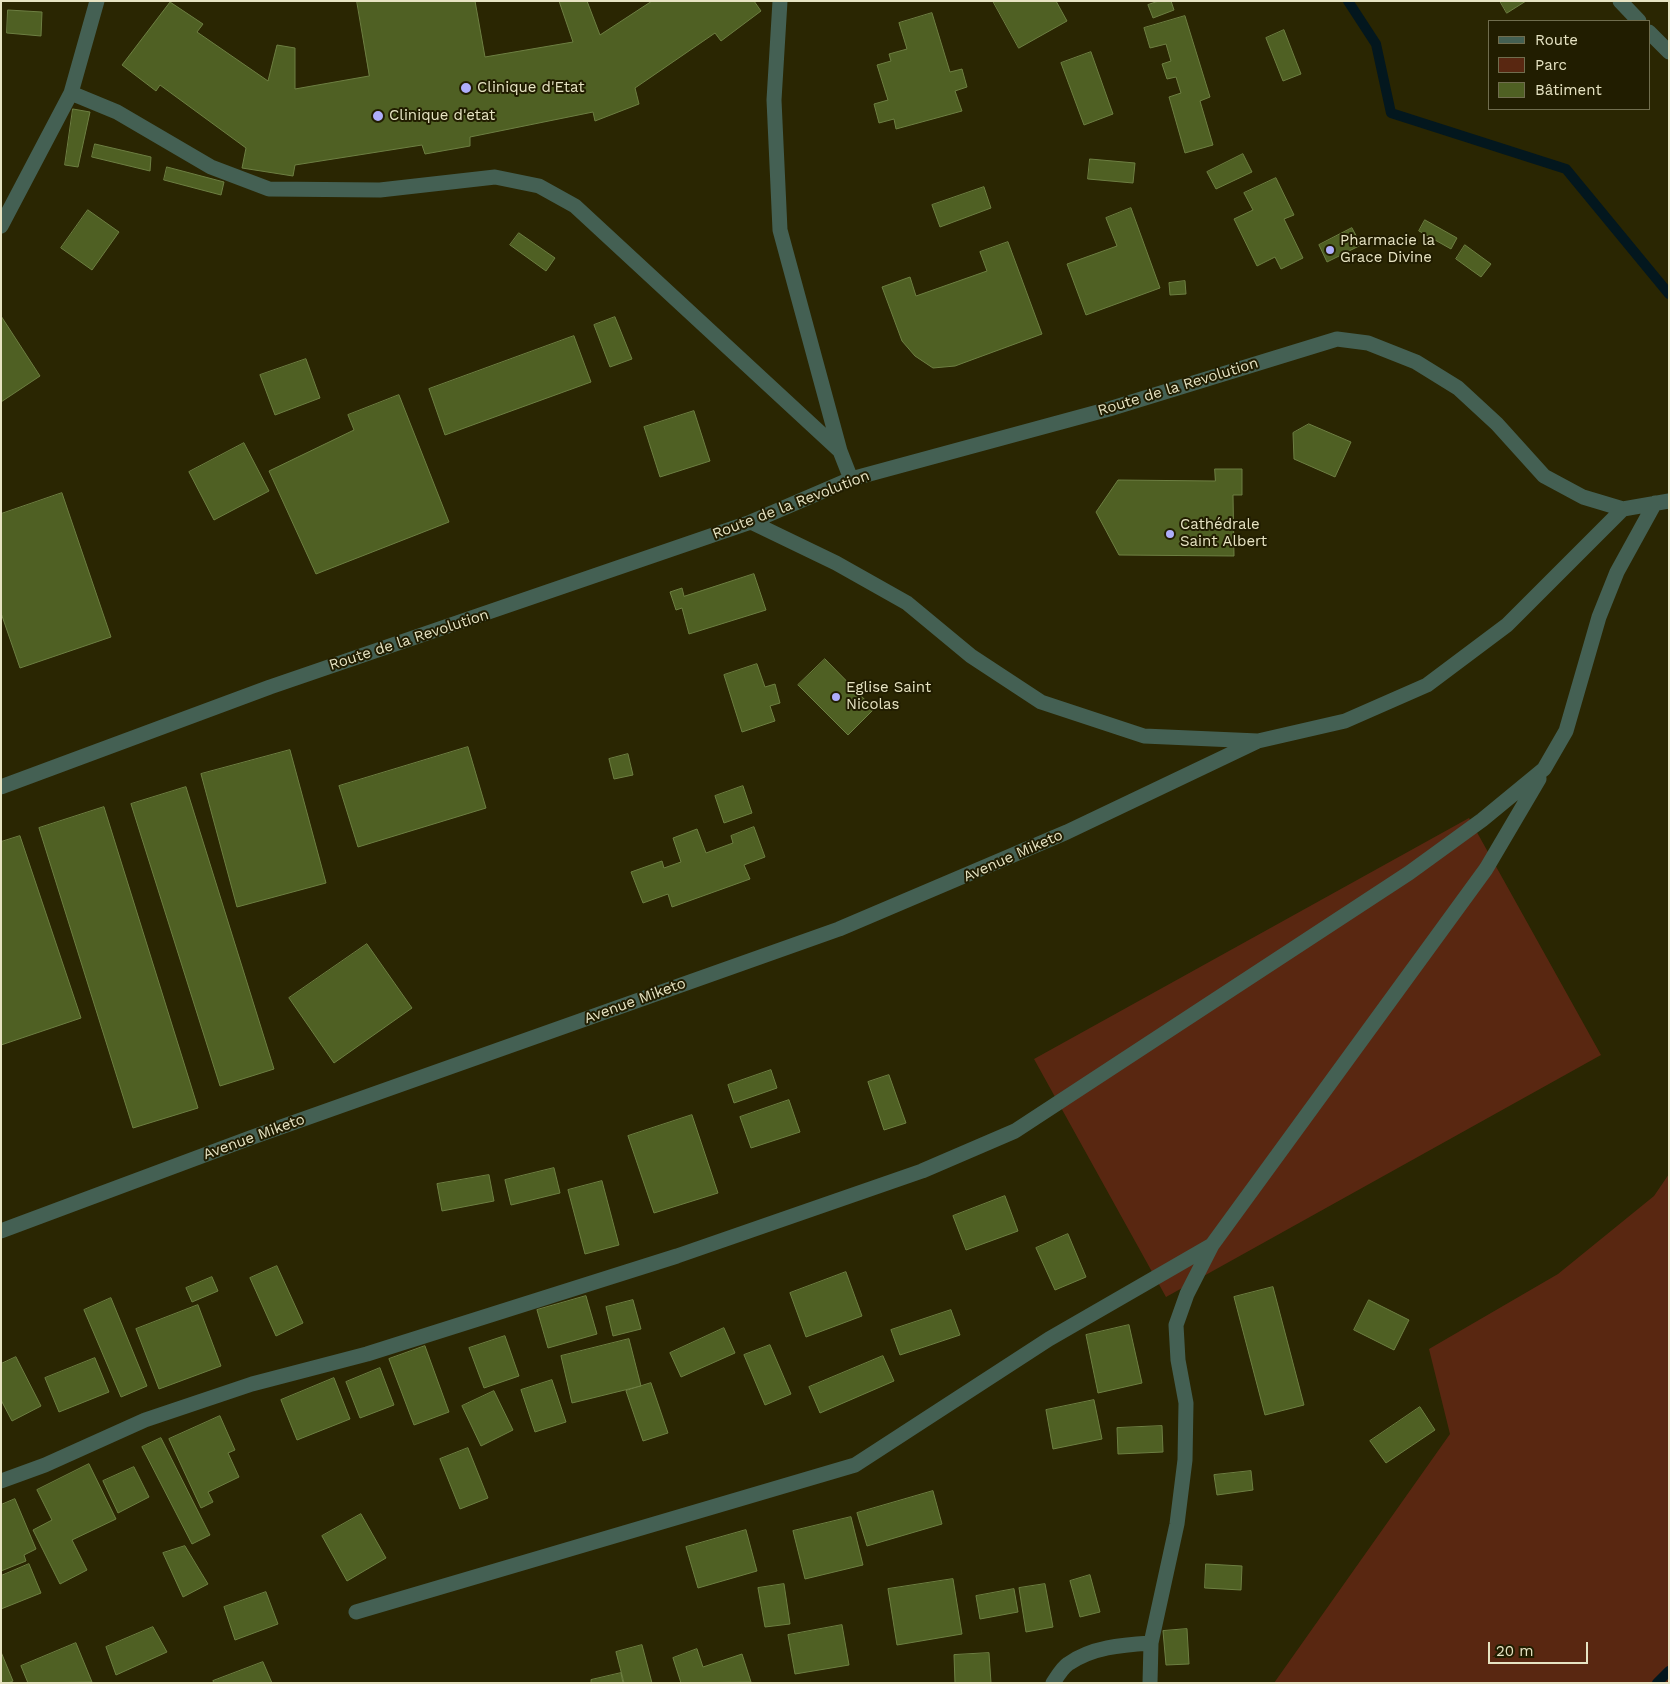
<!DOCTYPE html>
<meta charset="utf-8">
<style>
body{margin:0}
#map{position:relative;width:1670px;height:1684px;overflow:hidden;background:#2a2602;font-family:"Work Sans",sans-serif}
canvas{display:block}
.frame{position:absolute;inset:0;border:2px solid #e7e4c3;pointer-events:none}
.legend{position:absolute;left:1488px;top:20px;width:162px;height:90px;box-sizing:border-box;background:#211d00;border:1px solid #706d4e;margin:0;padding:6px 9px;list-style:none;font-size:15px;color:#e7e4c3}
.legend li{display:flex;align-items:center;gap:10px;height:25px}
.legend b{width:25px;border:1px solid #706d4e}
.scale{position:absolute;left:1488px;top:1642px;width:100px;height:22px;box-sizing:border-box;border:2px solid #e7e4c3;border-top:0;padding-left:6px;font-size:15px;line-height:18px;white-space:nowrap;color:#e7e4c3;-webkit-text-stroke:4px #211d00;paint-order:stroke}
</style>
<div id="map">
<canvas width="1670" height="1684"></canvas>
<div class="frame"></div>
<ul class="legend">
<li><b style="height:6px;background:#446053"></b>Route</li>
<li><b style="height:14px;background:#592711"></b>Parc</li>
<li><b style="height:14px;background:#4f6023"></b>Bâtiment</li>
</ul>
<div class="scale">20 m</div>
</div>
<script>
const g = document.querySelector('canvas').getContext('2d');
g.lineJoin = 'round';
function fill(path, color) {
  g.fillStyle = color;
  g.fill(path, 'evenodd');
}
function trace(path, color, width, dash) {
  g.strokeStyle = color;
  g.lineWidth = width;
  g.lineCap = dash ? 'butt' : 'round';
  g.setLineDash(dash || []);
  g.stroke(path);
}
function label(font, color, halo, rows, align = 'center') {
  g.font = font + ' "Work Sans",sans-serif';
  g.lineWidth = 4;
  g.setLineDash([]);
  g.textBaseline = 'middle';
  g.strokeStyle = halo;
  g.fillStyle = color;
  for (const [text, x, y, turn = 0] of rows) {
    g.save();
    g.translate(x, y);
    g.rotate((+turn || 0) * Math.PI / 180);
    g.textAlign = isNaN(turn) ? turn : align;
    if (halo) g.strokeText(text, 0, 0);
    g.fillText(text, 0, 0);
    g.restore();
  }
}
fill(new Path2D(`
 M1469,818l132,237 -435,242 -132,-238z
 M1669,1174v509h-395l176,-249 -21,-85 129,-75 96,-78z`), '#592711');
trace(new Path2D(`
 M1348,1l28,43 15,69 175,56 103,125
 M1657,1683l12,-12`), '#03171e', 10);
const building = new Path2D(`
 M357,1h118l10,56 88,-15 -14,-41h28l13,34 52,-34h102l7,10 -40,30 -6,-8 -80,55 4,16 -44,17 -2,-9 -123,25v9l-45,8 -3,-9 -127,20 -2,11 -51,-8 4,-20 -86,-63 -4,6 -34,-26 48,-63 33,22 -6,8 71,49 9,-36 18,3v41l74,-13z
 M993,1h63l11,20 -48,27z
 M1159,1h12l3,9 -21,8 -5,-13z
 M1500,1h26l-19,12z
 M8,10l34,2 -1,24 -34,-3z
 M932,13l18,59 12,-3 5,18 -12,4 7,20 -66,18 -2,-10 -15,4 -5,-19 14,-4 -11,-35 14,-4 -2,-7 18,-5 -8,-26z
 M1185,16l25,81 -10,4 13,44 -28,8 -16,-56 12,-4 -5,-16 -9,2 -5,-15 9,-3 -5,-17 -16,4 -6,-20z
 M1284,30l17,44 -18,7 -17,-43z
 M1091,52l22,62 -29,11 -23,-62z
 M73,109l17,3 -12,55 -13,-2z
 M95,144l56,13 -1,14 -58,-14z
 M1243,154l9,18 -36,17 -9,-17z
 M1090,159l45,4 -2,20 -45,-4z
 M167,167l57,15 -3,13 -57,-15z
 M1276,178l18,37 -10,4 19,39 -22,11 -6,-12 -18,9 -23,-47 19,-9 -9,-17z
 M984,187l7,21 -51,19 -8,-22z
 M1131,208l29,80 -74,27 -19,-51 50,-18 -11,-28z
 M88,210l31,22 -27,38 -31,-22z
 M1425,220l32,18 -6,11 -32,-18z
 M1352,228l9,17 -34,17 -8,-17z
 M519,233l36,25 -9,13 -36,-26z
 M1008,242l34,92 -87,32 -22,2 -18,-12 -13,-15 -20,-54 28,-10 6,19 71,-25 -7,-19z
 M1465,245l26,19 -10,13 -25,-18z
 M1185,281l1,13 -16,1 -1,-12z
 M1,316l39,60 -39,26z
 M615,317l17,42 -22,8 -16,-42z
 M574,336l17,46 -146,53 -16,-46z
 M306,359l14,39 -45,17 -15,-40z
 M399,395l50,127 -133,52 -47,-103 85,-41 -6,-15z
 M694,411l16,50 -50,16 -16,-50z
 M1309,424l42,18 -16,35 -41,-18 -1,-26z
 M244,443l25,48 -55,29 -25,-48z
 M1215,469h27v26h-9l1,61 -115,-1 -23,-43 22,-32 97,1z
 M62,493l49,144 -91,31 -19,-55v-99z
 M754,574l12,36 -77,24 -7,-26 -6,2 -6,-18 12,-4 2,8z
 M825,659l49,50 -26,26 -50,-50z
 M757,664l8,23 10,-3 5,19 -10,3 5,15 -33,11 -18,-57z
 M468,747l18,61 -128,39 -19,-61z
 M290,750l36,133 -89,24 -36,-133z
 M628,754l5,21 -19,4 -5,-20z
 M743,786l9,27 -28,10 -9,-27z
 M186,787l88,282 -54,17 -89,-282z
 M104,807l94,301 -65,20 -94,-300z
 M754,827l11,30 -21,8 6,14 -78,28 -4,-13 -25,9 -12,-31 31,-11 2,7 17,-6 -8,-24 24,-9 9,24 27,-10 -2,-7z
 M20,836l61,182 -80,27v-203z
 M367,944l45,64 -78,55 -45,-65z
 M771,1070l6,18 -43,15 -6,-18z
 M889,1075l17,48 -22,7 -16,-48z
 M789,1100l11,32 -49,16 -11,-31z
 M692,1115l26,78 -64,20 -26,-77z
 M554,1168l6,25 -49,12 -6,-25z
 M489,1175l5,26 -52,10 -5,-27z
 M602,1181l17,64 -34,9 -17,-64z
 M1005,1196l13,35 -52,19 -13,-34z
 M1068,1234l18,43 -31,13 -19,-42z
 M277,1266l26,57 -27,13 -26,-58z
 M846,1272l16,44 -56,21 -16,-44z
 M212,1277l6,14 -26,11 -6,-14z
 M1273,1287l31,118 -39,10 -31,-118z
 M586,1296l11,38 -49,14 -11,-38z
 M111,1298l36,88 -26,11 -37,-87z
 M633,1300l8,29 -28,7 -7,-29z
 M1369,1300l40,20 -15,30 -40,-20z
 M198,1305l23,61 -62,23 -23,-60z
 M951,1310l9,25 -60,20 -9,-25z
 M1129,1325l13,58 -44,10 -12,-58z
 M724,1328l11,25 -54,24 -11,-24z
 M505,1336l14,40 -35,12 -15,-40z
 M629,1339l12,47 -69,17 -11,-47z
 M770,1345l21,49 -26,11 -21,-50z
 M425,1346l24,66 -35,13 -25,-66z
 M883,1356l11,25 -74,32 -11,-26z
 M16,1357l25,49 -29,15 -11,-21v-36z
 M95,1358l14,34 -50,20 -14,-34z
 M380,1368l14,37 -34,13 -14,-36z
 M334,1378l16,41 -53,21 -16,-40z
 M552,1380l14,42 -31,10 -14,-42z
 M651,1383l17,50 -25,8 -17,-50z
 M494,1391l19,39 -32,16 -19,-40z
 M1094,1400l8,39 -49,10 -7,-39z
 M1420,1407l15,23 -49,33 -16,-22z
 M220,1416l15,34 -7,3 11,24 -31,15 5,10 -12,6 -32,-69z
 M1162,1426l1,26 -45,2 -1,-26z
 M161,1438l49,97 -18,9 -50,-97z
 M468,1448l20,50 -28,11 -20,-50z
 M89,1464l27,55 -44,21 15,30 -27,14 -27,-54 19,-10 -15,-30z
 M134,1467l15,30 -31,16 -15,-32z
 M1251,1471l2,19 -36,5 -3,-20z
 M933,1491l9,33 -75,22 -10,-33z
 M15,1499l21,50 -12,6 2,6 -25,10v-66z
 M361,1514l25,44 -39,23 -25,-45z
 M851,1517l12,48 -58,14 -12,-48z
 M746,1530l11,41 -59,17 -12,-41z
 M185,1546l23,38 -25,13 -20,-44z
 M29,1564l12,29 -40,16v-33z
 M1206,1564l36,2 -1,24 -36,-2z
 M1090,1575l10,37 -20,5 -10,-36z
 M953,1579l9,55 -65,11 -9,-56z
 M784,1584l6,40 -25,3 -7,-39z
 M1045,1584l8,43 -27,5 -7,-44z
 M1014,1589l4,23 -38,7 -4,-23z
 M266,1592l12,32 -43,16 -11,-33z
 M842,1625l7,40 -54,9 -7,-39z
 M153,1627l14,25 -51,23 -10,-28z
 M1187,1629l2,35 -23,1 -3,-34z
 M76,1643l16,39 -64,1 -7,-17z
 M642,1645l10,38h-28l-8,-31z
 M697,1649l6,18 39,-13 9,28 -70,1 -8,-25z
 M1,1652l12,29 -5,2h-7z
 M989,1653l2,30h-36l-1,-28z
 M263,1662l9,21h-58l-1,-2z
 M621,1673l2,10h-32v-3z`);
fill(building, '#4f6023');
trace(building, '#6d7f42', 1);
trace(new Path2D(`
 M780,1l-6,99 6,130 60,221
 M1620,1l19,20
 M1649,32l20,20
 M71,93l46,19 94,55 58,22 111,1 115,-13 44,9 36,20 265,245 11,28
 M1,226l70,-133 26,-92
 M751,522l85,41 71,40 64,53 70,46 103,34 114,5 87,-20 82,-36 80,-60 116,-116
 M1,787l269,-100 481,-165 100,-43 258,-70 228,-70 31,4 48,19 42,26 39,36 47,52 39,21 40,12 46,-8
 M1,1231l249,-93 589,-209 228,-97 191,-91
 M1,1481l44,-16 100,-45 107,-36 115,-30 310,-98 245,-85 93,-40 394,-258 73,-53 62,-51 22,-38 33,-114 18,-45 38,-69
 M356,1612l499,-147 194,-126 163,-94 274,-376 53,-90
 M1053,1683c4,-6 9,-15 15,-19 24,-17 54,-19 83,-21
 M1150,1683l1,-40 26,-119 8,-64 1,-57 -8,-43 -2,-35 11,-31 25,-49`), '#446053', 15);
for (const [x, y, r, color] of [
 [466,88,6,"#aeaefb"],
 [378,116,6,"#aeaefb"],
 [1330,250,5,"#aeaefb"],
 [1170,534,5,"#aeaefb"],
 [836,697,5,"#aeaefb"]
]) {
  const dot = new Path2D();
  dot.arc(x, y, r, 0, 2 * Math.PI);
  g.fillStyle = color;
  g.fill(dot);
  trace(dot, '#211d00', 2);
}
label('15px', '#e7e4c3', '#211d00', [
 ["Clinique d'Etat",477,88],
 ["Clinique d'etat",389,116],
 ["Pharmacie la",1340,241],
 ["Grace Divine",1340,258],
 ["Cathédrale",1180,525],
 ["Saint Albert",1180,542],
 ["Eglise Saint",846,688],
 ["Nicolas",846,705]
], 'left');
label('15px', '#e7e4c3', '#211d00', [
 ["Route de la Revolution",1178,387,-17],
 ["Route de la Revolution",791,505,-21],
 ["Route de la Revolution",409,640,-18],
 ["Avenue Miketo",1013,856,-24],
 ["Avenue Miketo",635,1001,-20],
 ["Avenue Miketo",254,1137,-20]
]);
</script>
